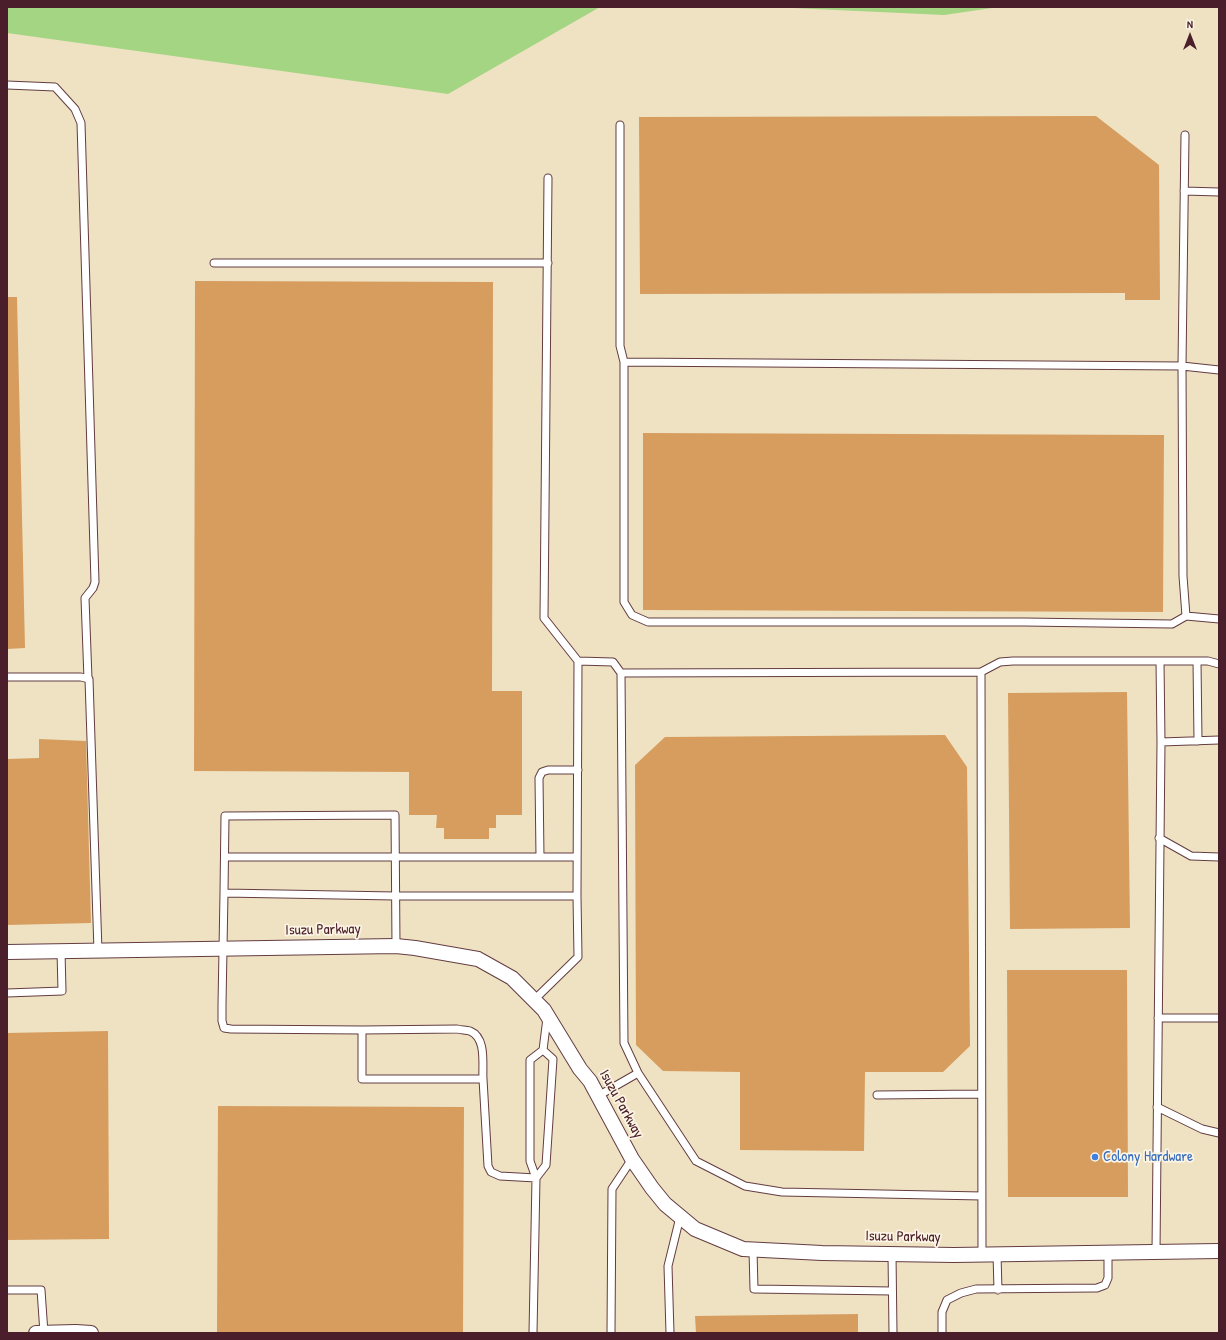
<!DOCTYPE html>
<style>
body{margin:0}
#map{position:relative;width:1226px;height:1340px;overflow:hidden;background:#efe2c2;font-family:"Patrick Hand",sans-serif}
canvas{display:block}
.frame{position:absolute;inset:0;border:8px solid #4a1f2b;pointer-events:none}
.north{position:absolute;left:1170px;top:16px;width:40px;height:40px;-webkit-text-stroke:3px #fcf5e5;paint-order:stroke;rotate:0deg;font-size:11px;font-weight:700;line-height:16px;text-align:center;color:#4a1f2b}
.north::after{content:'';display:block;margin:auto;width:14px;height:18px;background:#4a1f2b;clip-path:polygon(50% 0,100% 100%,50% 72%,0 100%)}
</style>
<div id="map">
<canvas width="1226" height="1340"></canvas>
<div class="frame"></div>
<div class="north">N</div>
</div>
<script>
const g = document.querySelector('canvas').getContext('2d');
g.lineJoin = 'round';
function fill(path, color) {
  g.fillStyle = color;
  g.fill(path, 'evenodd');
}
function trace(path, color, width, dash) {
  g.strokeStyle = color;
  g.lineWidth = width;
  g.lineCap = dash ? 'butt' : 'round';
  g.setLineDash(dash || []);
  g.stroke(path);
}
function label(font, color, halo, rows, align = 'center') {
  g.font = font + ' "Patrick Hand",sans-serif';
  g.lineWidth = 3.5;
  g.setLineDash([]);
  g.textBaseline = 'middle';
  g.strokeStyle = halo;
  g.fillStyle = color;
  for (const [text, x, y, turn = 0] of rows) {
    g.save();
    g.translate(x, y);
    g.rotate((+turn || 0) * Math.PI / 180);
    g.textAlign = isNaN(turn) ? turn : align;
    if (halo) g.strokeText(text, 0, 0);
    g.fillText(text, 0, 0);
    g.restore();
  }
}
fill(new Path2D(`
 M7,7h593l-152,87 -441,-61z
 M771,7h228l-55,8z`), '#a4d583');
fill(new Path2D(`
 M1096,116l63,49 1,135h-35v-7l-485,1 -1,-177z
 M195,281l298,1 -1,409h30v124h-26v13h-7v11h-45v-11h-8l1,-13h-28v-43l-215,-1z
 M7,297h10l8,351 -18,1z
 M643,433l521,2 -1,177 -520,-2z
 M1127,692l3,236 -120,1 -2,-236z
 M945,735l22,32 3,279 -27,26h-78l-1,79 -124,-1v-78l-77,-1 -27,-26 -1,-280 30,-28z
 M39,739l47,2 5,182 -84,2v-166l32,-1z
 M1007,970h120l1,227h-120z
 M108,1031l1,208 -102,1v-207z
 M218,1106l246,1 -1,226h-246z
 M858,1314v19h-162l-1,-17z`), '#d69d5f');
const lane = new Path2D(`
 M7,85l48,2 20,22 6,14 14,459 -2,6 -8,10 3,81
 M620,125v221l4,16 558,4 37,4
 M1185,135l-3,231 1,210 3,40
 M548,178l-4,440 34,43 -1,235
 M1184,191l35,1
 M214,263h334
 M624,362v240l8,13 16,7h376l148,2 14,-8 33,3
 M578,661l35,1 8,11
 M1197,661l1,80
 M7,677h74l8,2 9,272
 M1161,742l58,-2
 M1159,838l32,18 28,1
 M225,857h352
 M540,857l-1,-79 3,-6 6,-2h30
 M224,893l1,-77 170,-1 1,131
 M7,993l55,-2 -1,-40
 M1158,1018h61
 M362,1030l-131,-1 -7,-1 -2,-7v-16l2,-112 171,3h182l1,61 -44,43
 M543,1050l10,9 -7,106 -10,13 -6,-17v-101l13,-10 4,-32
 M638,1073l-14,-30 -3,-370 360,-1
 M483,1079c-1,-14 4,-41 -13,-48 -4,-1 -9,-1 -13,-2l-95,1v49h121l5,87 3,6 9,4 36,2 -3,155
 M877,1095l104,-1
 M598,1096l40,-23 58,88 49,25 37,6 200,4
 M1157,1107l45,22 17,4
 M753,1250l1,39 138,2
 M1156,1252l5,-510 -1,-81
 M892,1254l1,79
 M982,1254l-1,-582 19,-10 13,-1h195l11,3
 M997,1254l1,36
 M7,1290h34l3,43
 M611,1333l1,-144 20,-30
 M670,1333l-2,-67 12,-49
 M942,1333v-21l5,-12 14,-7 15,-4 121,-1 8,-3 3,-7v-25`);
const street = new Path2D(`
 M7,952l389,-6 19,2 63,11 34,19 32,32 36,59 10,12 42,78 20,29 13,16 30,25 48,20 79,4 132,2 265,-4
 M36,1333l40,-1 15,1`);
trace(lane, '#633c42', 9);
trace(street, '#633c42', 16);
trace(lane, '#fff', 7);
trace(street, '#fff', 14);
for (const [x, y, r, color] of [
 [1095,1157,4,"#3f7fe0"]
]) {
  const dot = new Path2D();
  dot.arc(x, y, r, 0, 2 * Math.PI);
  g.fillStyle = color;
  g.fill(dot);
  trace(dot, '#fcf5e5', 1.5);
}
label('15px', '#4a1f2b', '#fcf5e5', [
 ["Isuzu Parkway",323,930,-1],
 ["Isuzu Parkway",621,1104,61],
 ["Isuzu Parkway",903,1237,1]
]);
label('15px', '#366cbe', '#fcf5e5', [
 ["Colony Hardware",1103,1157]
], 'left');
</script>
